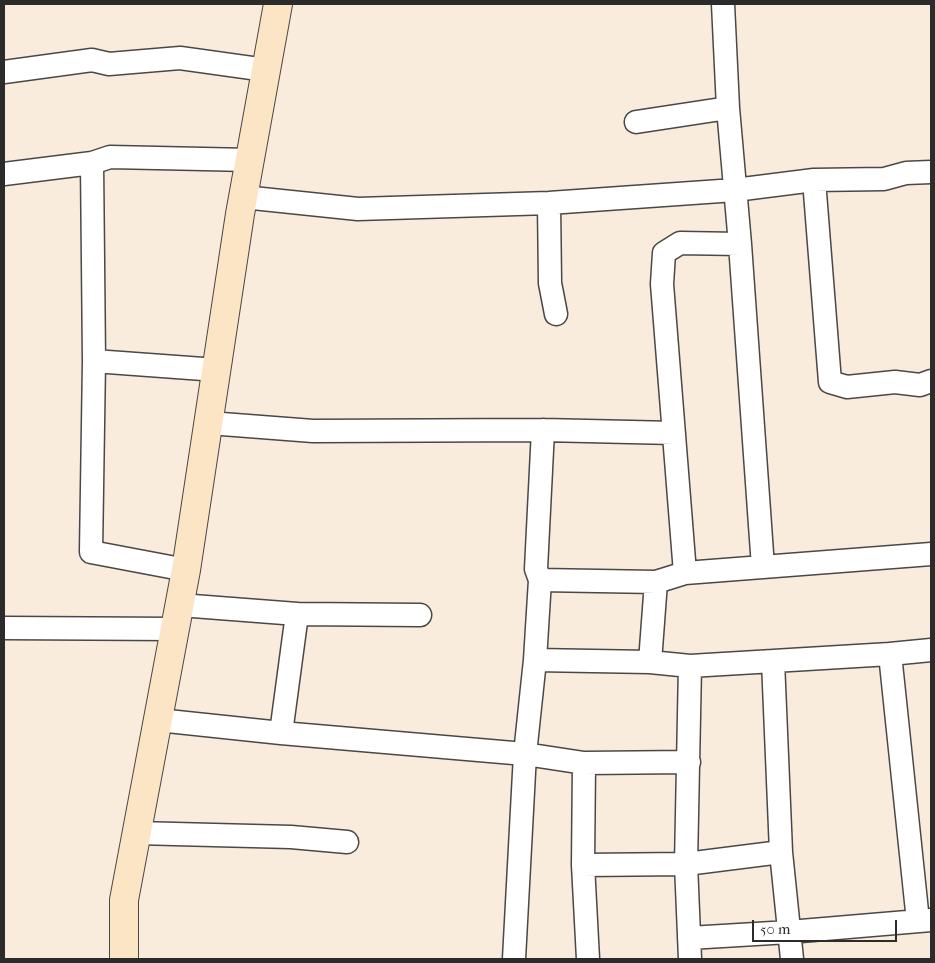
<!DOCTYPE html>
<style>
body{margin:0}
#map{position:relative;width:935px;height:963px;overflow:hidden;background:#f9ecdc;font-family:"IM FELL French Canon",serif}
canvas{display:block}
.frame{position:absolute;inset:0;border:5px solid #2b2b2b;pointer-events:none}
.scale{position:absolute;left:752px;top:920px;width:145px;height:22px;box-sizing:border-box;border:2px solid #2b2b2b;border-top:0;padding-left:6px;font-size:15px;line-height:18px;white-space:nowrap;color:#2b2b2b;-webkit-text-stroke:4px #fff;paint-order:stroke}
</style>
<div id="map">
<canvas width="935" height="963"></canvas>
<div class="frame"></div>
<div class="scale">50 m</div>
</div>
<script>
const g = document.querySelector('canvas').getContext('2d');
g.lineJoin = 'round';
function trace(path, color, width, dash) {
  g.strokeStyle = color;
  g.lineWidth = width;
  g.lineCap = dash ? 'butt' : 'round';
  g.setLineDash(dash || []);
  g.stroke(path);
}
const street = new Path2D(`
 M723,4l5,104 12,136 23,323
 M4,72l88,-12 17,4 71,-6 86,12
 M636,122l92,-14
 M92,163l2,198 -3,191 95,18
 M4,174l88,-11 18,-6 140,3
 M814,180l16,202 17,5 48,-5 25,3 11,-4
 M243,197l115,12 191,-6 186,-13 79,-10 70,-1 22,-6 25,-1
 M549,203l1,80 6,31
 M94,361l123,9
 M209,423l104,8 230,-1 131,3
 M685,573l-23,-289 2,-31 16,-10 60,1
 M540,580l116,2 29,-9 246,-19
 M180,605l117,9 123,1
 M4,628l171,1
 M890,654l28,267
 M535,660l115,2 40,4 200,-12 41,-4
 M773,661l8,191 11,107
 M650,662l6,-80
 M158,720l123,13 244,21 59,9 105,-1
 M281,733l16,-119
 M584,763l-1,102 5,94
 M136,833l155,4 56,5
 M583,865l103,-1 95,-12
 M689,938l100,-6 142,-12
 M514,959l11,-205 10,-94 5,-80 -4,-11 7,-139
 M690,959l-4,-95 4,-198`);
const secondary = new Path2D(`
 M124,959v-59l62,-330 54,-356 38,-210`);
trace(street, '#4a4846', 25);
trace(secondary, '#4a4846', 30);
trace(street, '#fff', 22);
trace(secondary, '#fce5c4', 28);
</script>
